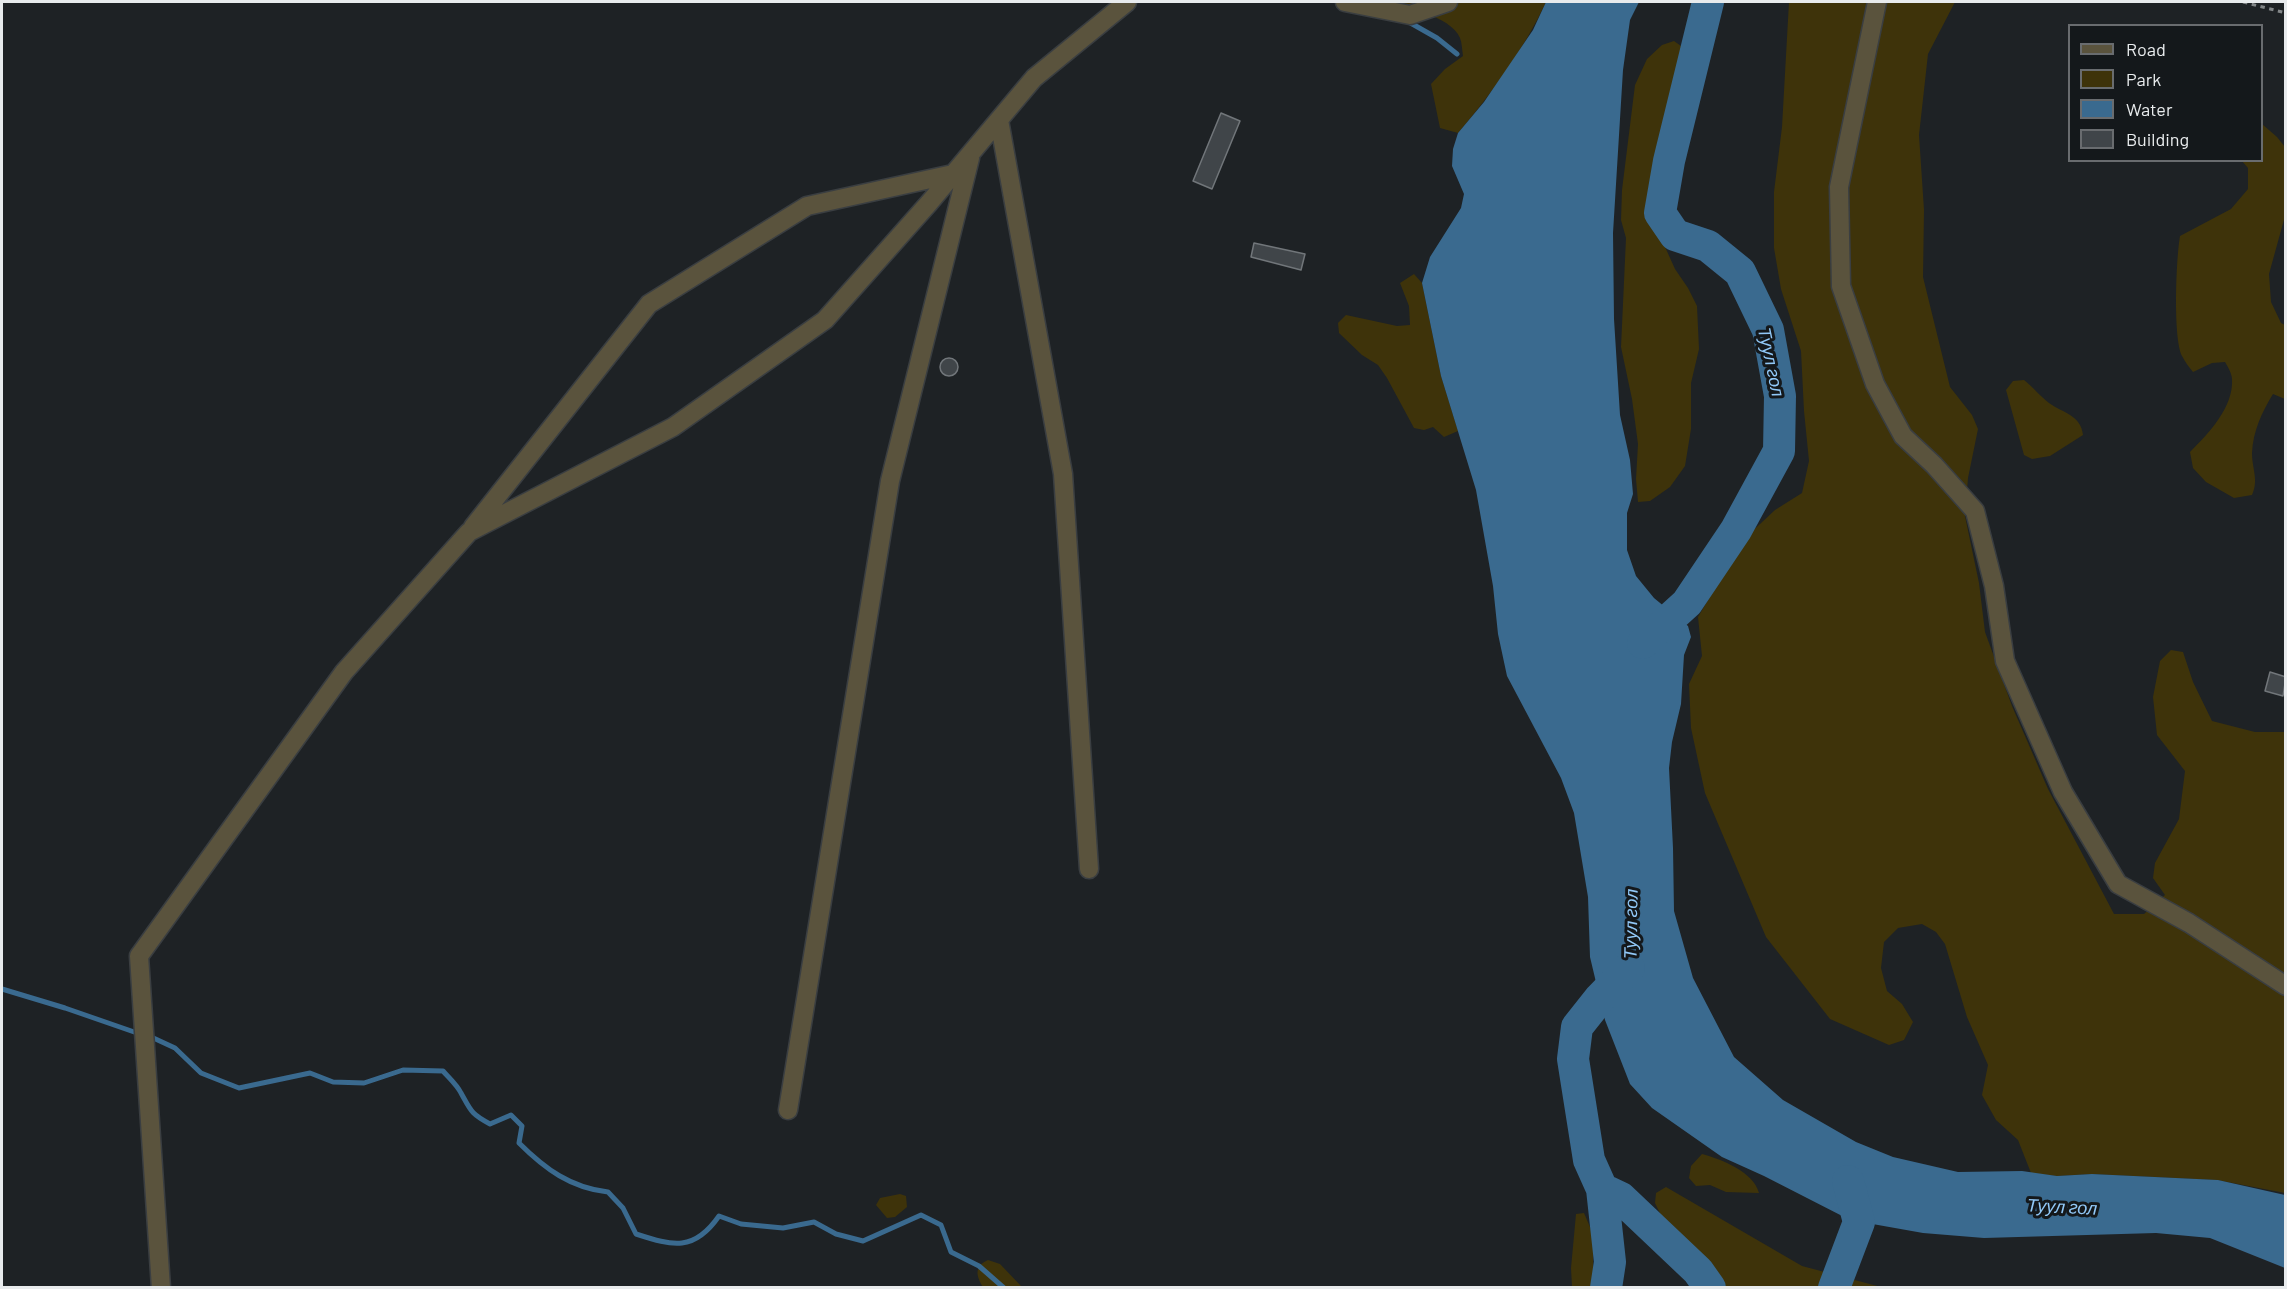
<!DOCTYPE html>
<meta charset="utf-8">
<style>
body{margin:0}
#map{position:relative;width:2287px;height:1289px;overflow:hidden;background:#1e2225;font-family:Barlow,sans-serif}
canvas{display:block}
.frame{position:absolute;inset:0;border:3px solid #e8ebed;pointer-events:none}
.legend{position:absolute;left:2068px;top:24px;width:195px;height:138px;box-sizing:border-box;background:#14181b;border:2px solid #696c6f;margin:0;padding:8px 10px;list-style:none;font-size:18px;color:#e8ebed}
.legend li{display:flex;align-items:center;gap:12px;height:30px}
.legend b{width:30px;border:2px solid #696c6f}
</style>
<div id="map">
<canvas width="2287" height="1289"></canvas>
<div class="frame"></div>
<ul class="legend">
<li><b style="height:8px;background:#5a533d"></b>Road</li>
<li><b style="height:16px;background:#3e330a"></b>Park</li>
<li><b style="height:16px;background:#3a6a8f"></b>Water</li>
<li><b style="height:16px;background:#404549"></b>Building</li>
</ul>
</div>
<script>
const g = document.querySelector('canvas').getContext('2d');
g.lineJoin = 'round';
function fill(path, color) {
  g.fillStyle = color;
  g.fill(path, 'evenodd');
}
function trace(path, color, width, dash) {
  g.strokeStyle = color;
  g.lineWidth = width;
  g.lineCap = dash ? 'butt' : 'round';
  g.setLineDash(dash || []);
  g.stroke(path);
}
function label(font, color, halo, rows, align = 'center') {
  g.font = font + ' Barlow,sans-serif';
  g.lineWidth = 6;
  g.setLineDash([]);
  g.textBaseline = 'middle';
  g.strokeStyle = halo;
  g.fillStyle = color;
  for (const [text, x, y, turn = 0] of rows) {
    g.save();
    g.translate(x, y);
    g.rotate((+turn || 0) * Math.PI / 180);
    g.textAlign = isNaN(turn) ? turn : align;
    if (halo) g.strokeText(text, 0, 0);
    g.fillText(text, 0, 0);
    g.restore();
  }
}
fill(new Path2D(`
 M1376,2h170c-22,47 -54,91 -88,131l-18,-5 -9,-44 14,-15 18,-13c-1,-6 -1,-13 -3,-18 -9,-23 -62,-33 -84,-36z
 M1789,2h166l-27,52 -9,81 5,75 -1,67 27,110 22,28 6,14 -10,49 -3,38 14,67 6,49 27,74 36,83 66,125h30l21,-19 -12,-17 2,-15 24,-44 6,-48 -28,-36 -4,-38 7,-36 11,-11 12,2 10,30 19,39 43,11h30v461l-68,-13 -125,-6 -35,2 -26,-3 -13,-33 -22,-20 -14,-25 6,-30 -21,-48 -22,-73 -9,-12 -14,-8 -24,4 -14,14 -3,26 6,23 15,13 11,18 -9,18 -15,5 -59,-26 -64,-82 -61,-144 -14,-65 -2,-44 13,-28 -4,-39 46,-78 31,-29 27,-17 7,-32 -5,-50 -3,-60 -20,-62 -7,-41v-56l8,-65z
 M1674,41l7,5 1,21 -24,80 -6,71 23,51 13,19 9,18 2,43 -8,34v46l-6,37 -15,21 -20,14 -12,1 -2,-23 2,-35 -6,-45 -11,-52 5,-109 -5,-18 1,-30 13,-105 12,-26 15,-14z
 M2262,124l15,13 8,10v69l-16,58 2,28 10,21 4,2v74l-12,-5c-11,18 -20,37 -21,59 0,16 7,27 0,42l-18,3 -28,-16 -13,-14 -3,-16c18,-18 44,-45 42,-73 0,-5 -4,-12 -7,-17l-13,1 -19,9c-4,-5 -8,-10 -11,-16 -9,-19 -6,-97 -2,-120l51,-27 17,-20v-21l-6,-7 20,-1z
 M1414,274l8,9 19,93 17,55 -14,6 -11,-10 -9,3 -10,-2 -27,-50 -9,-13 -16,-10 -23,-22 -1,-10 8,-8 51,11 13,-1 -1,-19 -9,-23z
 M2024,380c9,7 17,17 25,23 14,10 32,12 34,32l-33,21 -18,3 -8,-4 -18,-65 7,-9z
 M1702,1154c19,5 52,18 57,39l-33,-1 -16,-7 -14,1 -7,-8 2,-12z
 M1666,1187l136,79 79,21h-163l-21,-28 -17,-13 -12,-16 -13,-27 1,-10z
 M900,1194l6,2 1,11 -12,10 -8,1 -11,-13 4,-7z
 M1584,1213l9,21v53h-21l-1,-19 5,-54z
 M988,1260l12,4 22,23h-39c-7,-11 -9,-21 5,-27z`), '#3e330a');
fill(new Path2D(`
 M1546,2h93l-9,18 -7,50 -10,163 1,86 6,96 10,45 3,34 -6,19v37l9,26 18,22 34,28 3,11 -7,18 -3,49 -9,38 -3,26 4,80 1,63 19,67 41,79 49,43 73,42 37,15 65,15 64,-1 35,5 35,-2 126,6 67,15v73l-75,-30 -54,-5 -172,5 -61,-5 -73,-13 -86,-44 -42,-19 -70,-49 -22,-24 -25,-64 -15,-63 -2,-60 -14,-84 -13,-35 -54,-102 -9,-42 -5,-48 -17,-96 -35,-114 -19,-93 8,-26 31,-49 3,-14 -12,-28 1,-17 5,-16 26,-31 49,-72z`), '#3a6a8f');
trace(new Path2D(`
 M1407,21l30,17 20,16
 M2,989l63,19 75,26
 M149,1036l26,12 26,25 38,15 71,-15 23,9 31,1 39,-13 40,1c6,7 14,14 18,22 10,18 10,21 29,31l21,-9 11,11 -3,17c26,26 52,45 89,49l15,16 13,26c37,12 58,18 83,-18l22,8 42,4 31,-6 22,12 27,7 58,-26 20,10 10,27 28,14 25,22`), '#3a6a8f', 5);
trace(new Path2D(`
 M1643,643l44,-40 49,-73 43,-79 1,-55 -12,-66 -28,-58 -32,-26 -33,-11 -15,-22 9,-52 39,-159
 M1602,1189l19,9 77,73 12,17
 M1606,1288l4,-26 -8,-73 -13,-29 -16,-101 4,-32 23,-29 29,-30
 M1834,1288l25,-66 -11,-41`), '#3a6a8f', 32);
const building = new Path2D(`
 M1221,113l19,8 -28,68 -19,-8z
 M1254,243l51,11 -4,16 -50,-13z
 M940 367a9 9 0 1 1 18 0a9 9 0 1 1-18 0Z
 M2270,672l16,5 -3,19 -18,-5z`);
fill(building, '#404549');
trace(building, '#71767a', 1.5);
const minor = new Path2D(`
 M1345,2l65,13 38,-13
 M1877,2l-38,185 2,99 34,98 28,52 31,29 41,46 19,75 11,75 58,131 55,92 71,39 97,63
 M999,120l64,354 26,395
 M473,527l176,-223 158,-98 146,-32
 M788,1110l102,-629 80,-323
 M161,1288l-22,-332 205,-284 125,-140 204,-105 152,-107 104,-117 105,-125 93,-76`);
trace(minor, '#3a3e41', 21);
trace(new Path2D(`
 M2243,2l43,11`), '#828688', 3, [4.5, 4.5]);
trace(minor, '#5a533d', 18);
label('italic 18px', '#91c8f7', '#14181b', [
 ["Туул гол",1771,362,78],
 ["Туул гол",1631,924,-89],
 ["Туул гол",2062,1207,3]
]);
</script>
